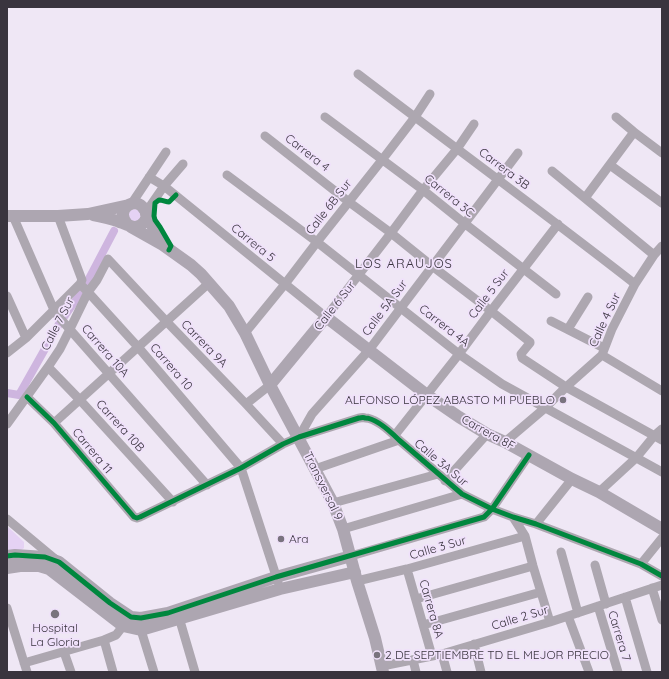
<!DOCTYPE html>
<meta charset="utf-8">
<style>
body{margin:0}
#map{position:relative;width:669px;height:679px;overflow:hidden;background:#efe7f5;font-family:Quicksand,sans-serif}
canvas{display:block}
.frame{position:absolute;inset:0;border:8px solid #39343e;pointer-events:none}
</style>
<div id="map">
<canvas width="669" height="679"></canvas>
<div class="frame"></div>
</div>
<script>
const g = document.querySelector('canvas').getContext('2d');
g.lineJoin = 'round';
function fill(path, color) {
  g.fillStyle = color;
  g.fill(path, 'evenodd');
}
function trace(path, color, width, dash) {
  g.strokeStyle = color;
  g.lineWidth = width;
  g.lineCap = dash ? 'butt' : 'round';
  g.setLineDash(dash || []);
  g.stroke(path);
}
function label(font, color, halo, rows, align = 'center') {
  g.font = font + ' Quicksand,sans-serif';
  g.lineWidth = 3.5;
  g.setLineDash([]);
  g.textBaseline = 'middle';
  g.strokeStyle = halo;
  g.fillStyle = color;
  for (const [text, x, y, turn = 0] of rows) {
    g.save();
    g.translate(x, y);
    g.rotate((+turn || 0) * Math.PI / 180);
    g.textAlign = isNaN(turn) ? turn : align;
    if (halo) g.strokeText(text, 0, 0);
    g.fillText(text, 0, 0);
    g.restore();
  }
}
fill(new Path2D(`
 M134,209l4,1 3,4 -1,6 -8,3 -4,-8 2,-4z
 M7,526l17,16v6l-4,3 -13,2z`), '#e5d2f4');
trace(new Path2D(`
 M7,393l12,2 40,-71 24,-34 31,-59`), '#ceb5df', 8);
trace(new Path2D(`
 M358,74c92,70 186,139 277,210
 M325,117l98,73 41,33 92,71
 M616,117l18,15 28,21
 M265,136l84,66 42,31 41,33 59,45 39,31v1l-9,11 1,4 44,29 96,53
 M610,165l52,38
 M552,171l102,84
 M227,175l90,67 142,112 43,30 160,88
 M149,177l15,9 162,131 65,-84 32,-43 34,-41 17,-25
 M585,198l49,-66
 M132,203l34,-51
 M146,212l18,-26 19,-22
 M13,216l41,94 4,6 149,169
 M80,284l8,8 50,55 103,121 37,114
 M7,296l19,42
 M551,321l53,27
 M568,329l20,-32
 M245,333l40,-49 32,-42 65,-82 33,-43 15,-23
 M7,353l19,-15 54,-54 2,-4 -24,-64
 M602,355l60,36
 M48,367l32,33 93,102
 M27,397l27,26 80,94 3,1 3,-1 101,-49 42,-24 16,-7 60,-19c2,0 4,-1 6,0 11,0 27,15 34,22l63,54 30,15 21,8 23,7 105,40 21,12
 M246,404l24,-19
 M54,423l155,-140
 M7,424l41,-57 12,-18 10,-20 18,-37 9,-12 11,-21 58,62 80,83 37,40
 M395,435l64,-81 32,-43 67,-87
 M299,437l13,-23 57,-64 149,-197
 M505,442l40,-34 21,-21 36,-32 10,-26 23,-45 19,-29 8,-9
 M315,469l84,-29
 M445,481l42,-47
 M599,492l37,-34 18,-22 8,-7
 M333,503l105,-29
 M513,517l12,19 8,30 17,56
 M7,519l48,40
 M536,524l36,-45
 M343,529l119,-35
 M561,552l17,61
 M351,556l133,-39 8,-8 37,-54
 M641,564l21,-26
 M595,565l11,39
 M407,569l25,87
 M357,581l50,-12 118,-33
 M652,588l10,32
 M625,597l22,75
 M416,599l117,-33
 M598,606l20,66
 M7,608l20,64
 M178,614l17,58
 M568,616l21,56
 M423,625l118,-33
 M141,630l13,42
 M104,640l9,32
 M474,644l7,28
 M64,652l7,20
 M442,654l5,18
 M413,660l3,12
 M24,663l80,-23 12,-5 7,-9
 M382,666l60,-12 108,-32 112,-37`), '#ada7b0', 9);
trace(new Path2D(`
 M146,214l16,30
 M93,215c7,1 14,3 21,5 5,1 16,7 21,7 4,0 7,-2 10,-6 2,-4 2,-9 -1,-12 -8,-14 -30,0 -17,15
 M7,216h51l30,-2 41,-9
 M131,227l32,18 28,20 10,9 28,32 16,27 25,52 63,118 10,26 14,52 18,57 8,34
 M270,385l56,-68 101,78 32,22 28,17 18,8 67,37 27,13 63,37
 M7,556l8,-1 30,2 14,5 51,41 21,14 10,1 27,-5 108,-36 75,-21
 M7,568l13,-2h19l10,3 74,57 18,4 139,-41 75,-17`), '#ada6b1', 12);
trace(new Path2D(`
 M169,250l2,-4 -11,-19 -5,-7 -1,-4 1,-13 4,-3c4,0 7,2 10,2l7,-7
 M27,397l27,26 80,94 3,1 3,-1 101,-49 42,-24 16,-7 60,-19c2,0 4,-1 6,0 11,0 27,15 34,22l63,54 30,15 21,8 23,7 105,40 21,12
 M7,556l8,-1 30,2 14,5 51,41 21,14 10,1 27,-5 108,-36 208,-60 8,-8 37,-54`), '#00873e', 5);
for (const [x, y, r, color] of [
 [563,400,4,"#79737e"],
 [281,539,4,"#79737e"],
 [55,614,5,"#79737e"],
 [377,655,4,"#79737e"]
]) {
  const dot = new Path2D();
  dot.arc(x, y, r, 0, 2 * Math.PI);
  g.fillStyle = color;
  g.fill(dot);
  trace(dot, '#f0e1fb', 1.5);
}
label('12px', '#39343e', '#f0e1fb', [
 ["Carrera 4",307,153,38],
 ["Carrera 3B",504,169,37],
 ["Carrera 3C",449,196,39],
 ["Calle 6B Sur",329,207,-52],
 ["Carrera 5",253,243,39],
 ["Calle 5 Sur",489,294,-53],
 ["Calle 6 Sur",335,306,-52],
 ["Calle 5A Sur",385,308,-53],
 ["Calle 4 Sur",605,320,-65],
 ["Calle 7 Sur",58,324,-63],
 ["Carrera 4A",444,326,38],
 ["Carrera 9A",204,344,46],
 ["Carrera 10A",105,351,49],
 ["Carrera 10",171,367,49],
 ["Carrera 10B",120,426,48],
 ["Carrera 8F",488,433,29],
 ["Carrera 11",92,451,50],
 ["Calle 3A Sur",441,463,40],
 ["Transversal 9",323,486,64],
 ["Calle 3 Sur",438,548,-16],
 ["Carrera 8A",431,609,74],
 ["Calle 2 Sur",520,618,-17],
 ["Carrera 7",619,636,73]
]);
label('12px', '#39343e', '#f0e1fb', [
 ["ALFONSO LÓPEZ ABASTO MI PUEBLO",555,400,"right"],
 ["Ara",289,539],
 ["Hospital",55,628,"center"],
 ["La Gloria",55,642,"center"],
 ["2 DE SEPTIEMBRE TD EL MEJOR PRECIO",385,655]
], 'left');
g.letterSpacing = '1px';
label('13px', '#39343e', '#f0e1fb', [
 ["LOS ARAUJOS",404,264]
]);
g.letterSpacing = '0px';
</script>
